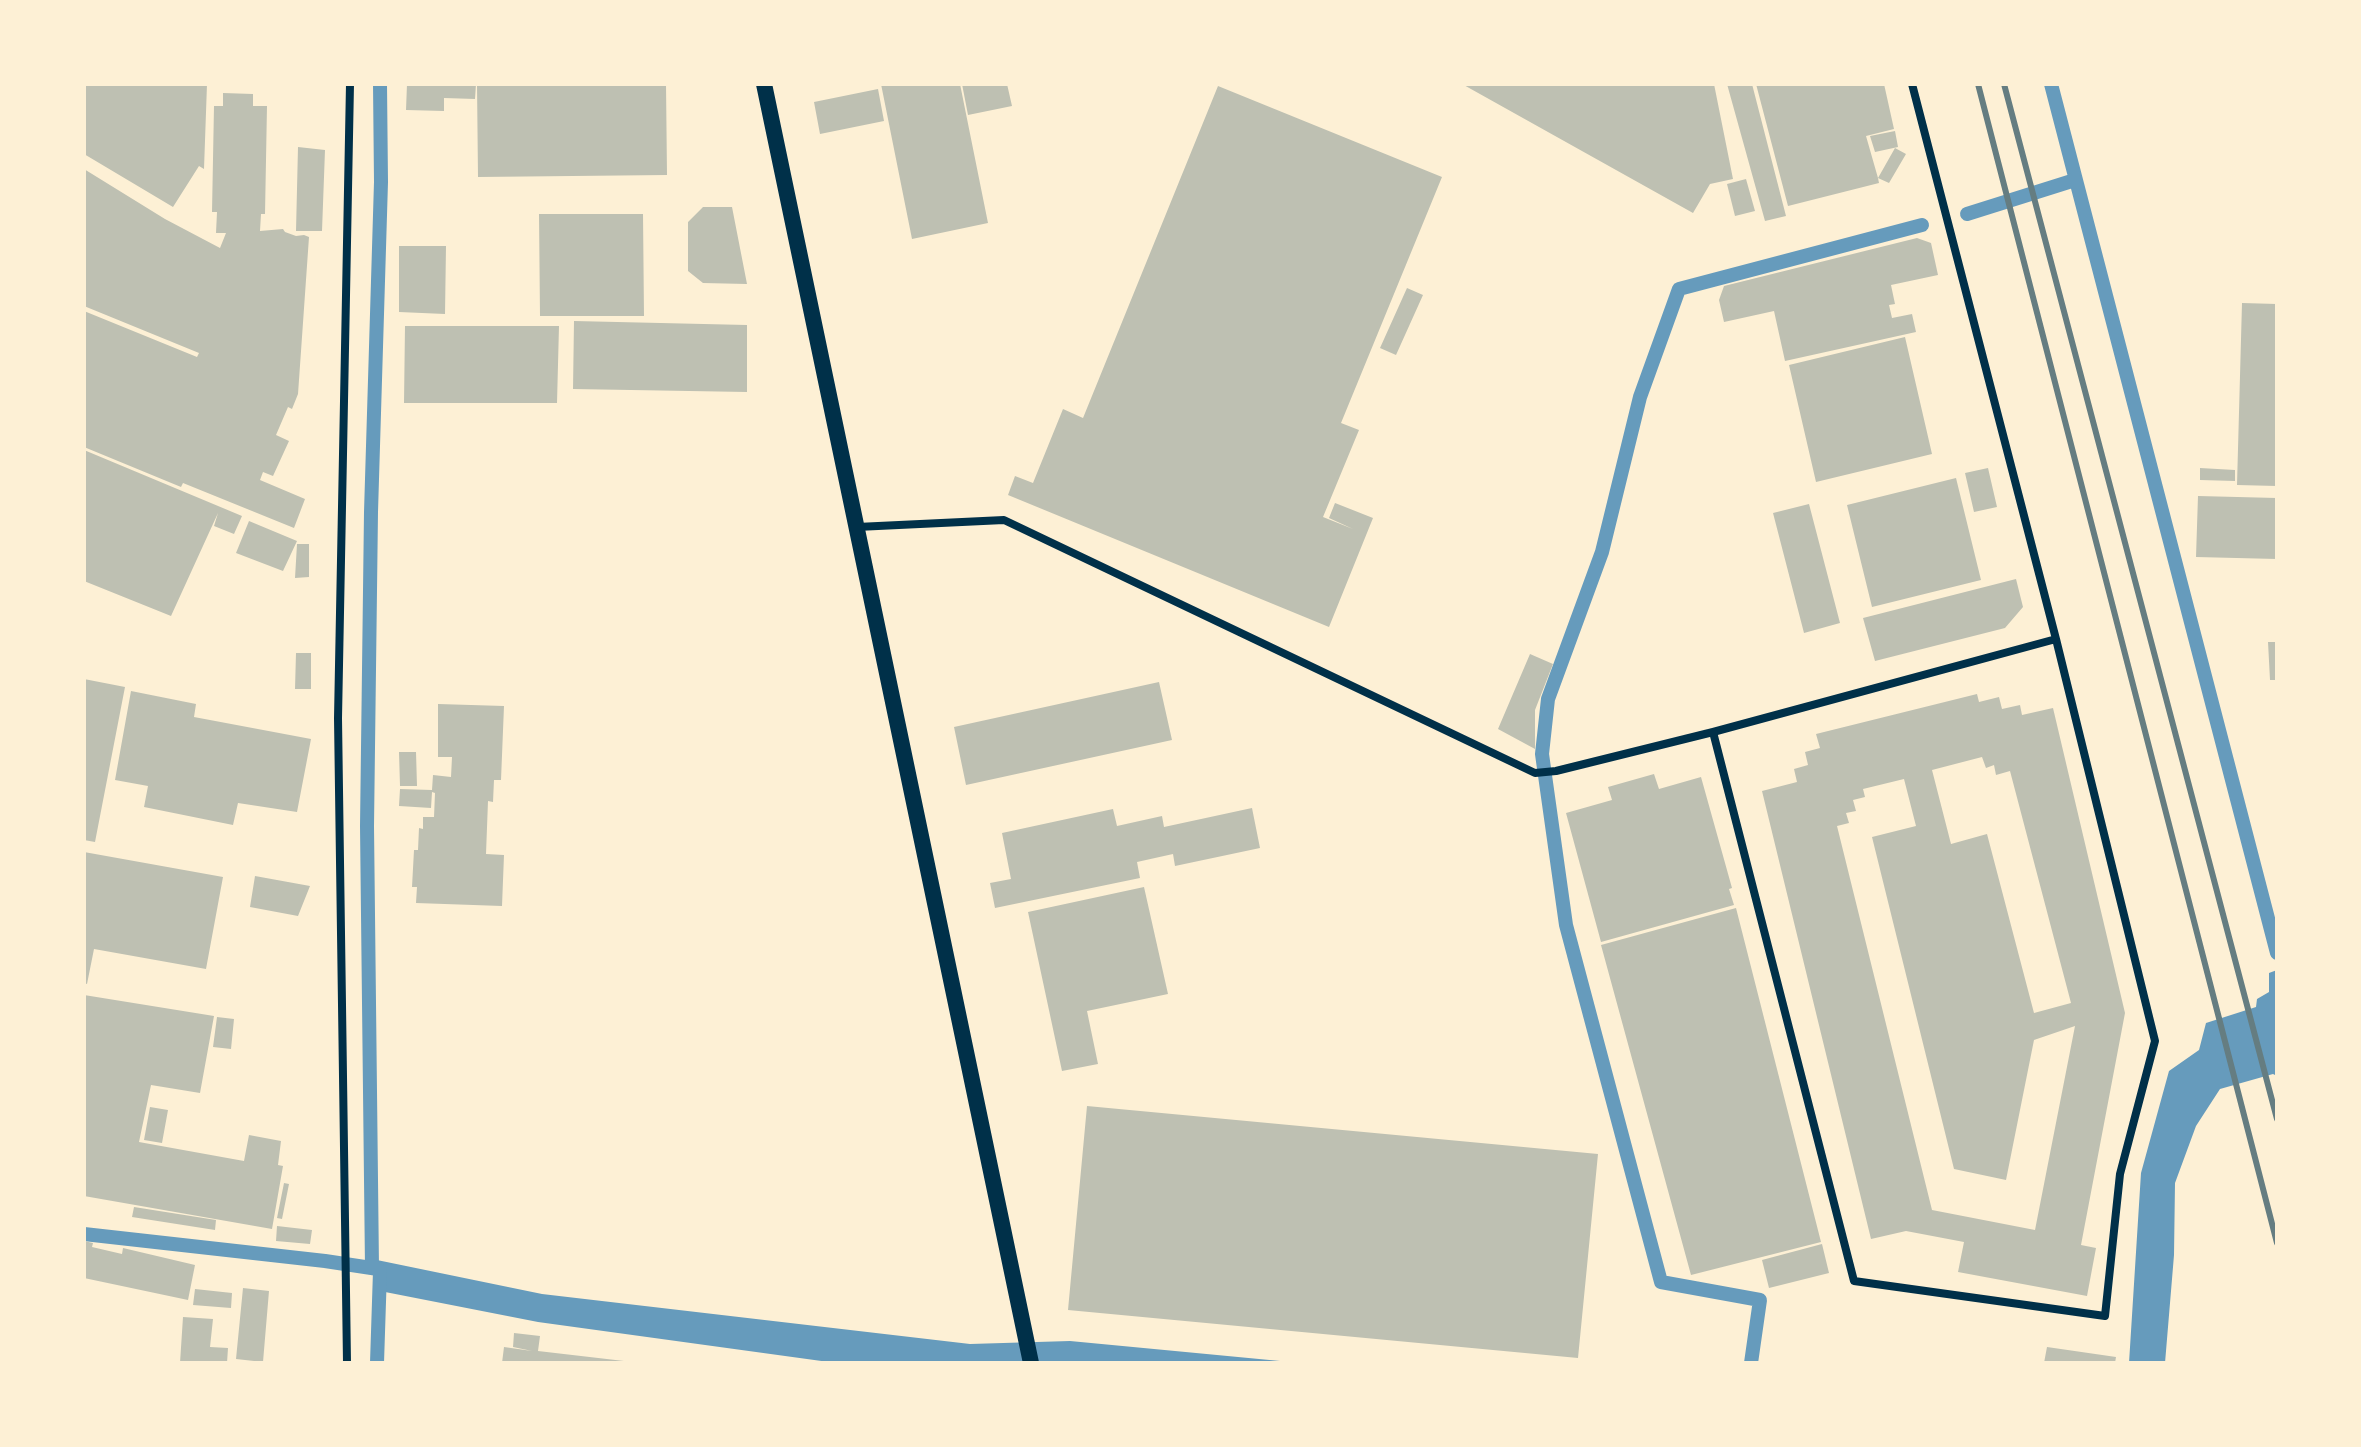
<!DOCTYPE html>
<style>
body{margin:0}
#map{position:relative;width:2361px;height:1447px;overflow:hidden;background:#fdf0d5;font-family:"Asap Condensed",sans-serif}
canvas{display:block}
.frame{position:absolute;inset:0;border:86px solid #fdf0d5;pointer-events:none}
</style>
<div id="map">
<canvas width="2361" height="1447"></canvas>
<div class="frame"></div>
</div>
<script>
const g = document.querySelector('canvas').getContext('2d');
g.lineJoin = 'round';
function fill(path, color) {
  g.fillStyle = color;
  g.fill(path, 'evenodd');
}
function trace(path, color, width, dash) {
  g.strokeStyle = color;
  g.lineWidth = width;
  g.lineCap = dash ? 'butt' : 'round';
  g.setLineDash(dash || []);
  g.stroke(path);
}
fill(new Path2D(`
 M2277,970v106l-4,-2 -53,15 -24,37 -21,57 -1,72 -9,108h-36l12,-190 28,-102 30,-21 7,-27 50,-16 1,-8 12,-7v-19z
 M372,1259l170,35 428,50 100,-3 231,22h-465l-298,-41 -158,-31v-21l-8,-2z`), '#669bbc');
trace(new Path2D(`
 M2051,84l226,869
 M1967,214l108,-34
 M84,1234l241,27 53,8
 M372,1268l-5,-442 4,-314 10,-330 -1,-98
 M377,1363l3,-92
 M1751,1363l9,-63 -99,-18 -95,-357 -24,-171 6,-55 54,-147 38,-155 39,-108 243,-64`), '#669bbc', 14);
fill(new Path2D(`
 M84,84h123l-3,85 -5,-3 -26,41 -89,-53z
 M407,84h69l-1,15 -31,-1v13l-38,-1z
 M477,84h189l1,91 -189,2z
 M881,84h79l28,139 -76,16z
 M962,84h45l5,22 -44,9z
 M1462,84h252l19,95 -23,5 -17,29z
 M1727,84h25l34,132 -21,5z
 M1756,84h128l10,45 -28,7 12,42 17,-30 11,6 -17,29 -11,-5 1,5 -91,23z
 M1218,86l224,91 -101,246 18,7 -36,87 30,12 -24,-11 6,-15 38,15 -44,109 -321,-132 7,-19 18,7 30,-74 20,9z
 M878,89l6,32 -64,13 -6,-32z
 M223,93l30,1v12h14l-2,108h-4l-1,17 23,-2 2,3 11,4 8,-1 5,2 -11,157 -6,15 -4,-2 -12,28 13,6 -16,35 -10,-4 -3,8 45,19 -11,29 -111,-45 -2,4 -97,-40v-136l113,46 2,-4 -115,-47v-137l81,50 55,29 6,-15h-10l1,-21h-5l2,-106h9z
 M1895,131l3,16 -23,5 -5,-16z
 M298,147l27,3 -3,81h-26z
 M1746,179l9,32 -20,5 -8,-32z
 M703,207h29l15,77 -44,-1 -15,-12v-49z
 M539,214h104l1,102h-104z
 M1917,238l14,5 7,32 -47,10 4,19 -6,1 3,13 20,-4 4,18 -131,29 -11,-50 -50,11 -5,-22 5,-14z
 M399,246h47l-1,68 -46,-2z
 M1407,288l16,7 -27,60 -16,-7z
 M2242,303l35,1v182l-40,-1z
 M574,321l173,4v67l-174,-3z
 M405,326h154l-2,77h-153z
 M1905,337l27,117 -116,28 -27,-117z
 M84,450l158,66 -8,18 -20,-8 4,-13 -47,103 -87,-35z
 M1988,468l9,39 -23,5 -9,-39z
 M2200,468l35,2v11l-35,-1z
 M1956,478l25,102 -109,27 -25,-102z
 M2198,496l79,2v61l-81,-2z
 M1809,504l31,119 -36,10 -31,-120z
 M249,521l48,20 -14,30 -47,-18z
 M297,544h12v33l-14,1z
 M2016,579l7,28 -18,21 -130,33 -12,-43z
 M2268,642h9v38h-7z
 M296,653h15v36h-16z
 M1530,654l23,10 -18,46v39l-37,-20z
 M84,679l41,8 -30,155 -11,-2z
 M1159,682l13,58 -206,45 -12,-58z
 M131,691l65,13 -2,13 117,22 -14,73 -59,-9 -5,22 -89,-18 4,-21 -33,-6z
 M1977,694l2,8 20,-5 3,12 18,-4 2,10 31,-7 72,305 -44,232 15,3 -9,48 -129,-24 6,-30 -58,-11 -35,8 -109,-448 35,-9 -3,-13 14,-4 -3,-13 15,-4 -4,-14zM1982,757l4,11 8,-3 2,10 14,-4 61,232 -37,10 -47,-179 -36,10 -19,-74zM1904,779l12,47 -44,11 82,332 52,11 28,-140 41,-14 -40,204 -103,-20 -95,-384 12,-3 -3,-10 10,-2 -3,-11 12,-3 -2,-8z
 M438,704l66,2 -3,74h-7l-1,22 -5,-1 -2,53 18,1 -2,51 -86,-3 1,-16h-5l2,-37h4l1,-22 4,1v-12h11l1,-24 -3,-1 -1,16 -32,-2 1,-17 32,1 1,-15 18,2 1,-20h-14z
 M399,752h17l1,34h-17z
 M1654,774l5,15 42,-12 31,111 -3,1 5,16 -133,37 -35,-129 46,-13 -4,-13z
 M1252,808l8,40 -85,18 -2,-12 -36,8 3,16 -145,30 -5,-25 21,-4 -9,-46 111,-24 4,17 45,-10 2,11z
 M84,852l139,25 -17,92 -112,-20 -7,35 -3,-1z
 M255,876l55,10 -12,30 -48,-9z
 M1144,887l24,107 -81,17 11,53 -36,7 -34,-159z
 M1736,908l85,334 -130,33 -90,-330z
 M84,995l130,21 -14,77 -49,-8 -12,57 105,19 5,-26 32,6 -3,24 5,1 -11,63 -188,-33z
 M217,1017l17,2 -3,30 -18,-2z
 M1087,1106l511,48 -20,204 -510,-48z
 M150,1107l18,3 -6,33 -18,-3z
 M284,1183l5,1 -7,35 -5,-1z
 M134,1207l82,13 -1,10 -83,-13z
 M277,1226l35,4 -2,14 -34,-3z
 M84,1241l9,2 -1,4 30,7 1,-6 72,17 -7,35 -104,-22z
 M1822,1244l7,29 -60,15 -7,-28z
 M243,1288l26,3 -6,71 -27,-3z
 M195,1289l37,4 -1,15 -38,-3z
 M183,1317l30,2 -3,28 18,1 -1,15h-47z
 M514,1333l26,3 -2,15 86,10 -1,2h-121l2,-16 28,4 -19,-4z
 M2047,1347l69,10 -1,6h-71z`), '#bec0b2');
trace(new Path2D(`
 M857,527l147,-7 531,253 21,-2 157,-39 343,-93
 M1713,732l141,549 251,35 15,-142 35,-133 -99,-402 -144,-555
 M347,1363l-9,-645 12,-634`), '#003049', 8);
trace(new Path2D(`
 M764,84l267,1279`), '#003049', 16);
trace(new Path2D(`
 M1978,84l299,1159
 M2004,84l273,1035`), '#657d81', 6);
</script>
